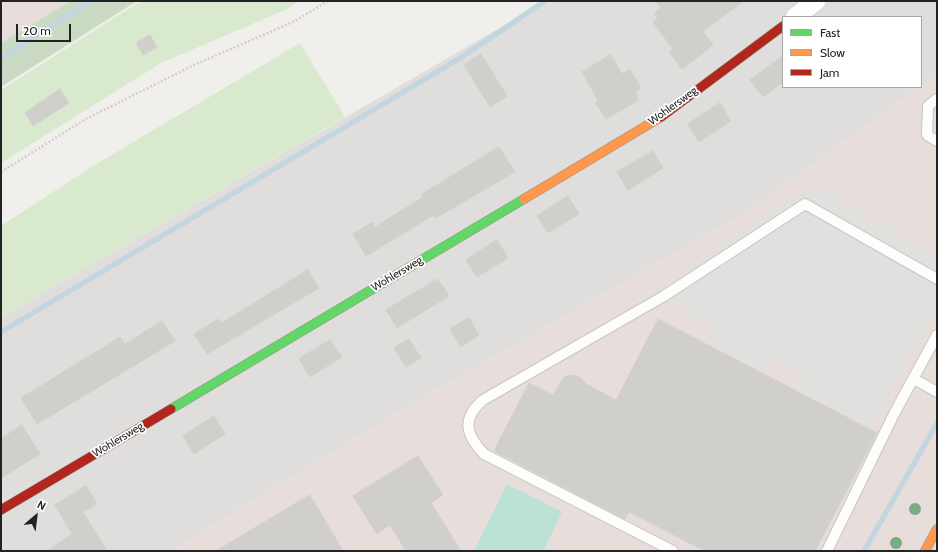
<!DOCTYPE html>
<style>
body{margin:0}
#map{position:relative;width:938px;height:552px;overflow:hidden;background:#f0efeb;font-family:Cabin,sans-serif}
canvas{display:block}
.frame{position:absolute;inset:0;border:2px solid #222;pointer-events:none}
.legend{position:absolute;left:782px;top:16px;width:140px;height:72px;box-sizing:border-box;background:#fff;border:1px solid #a7a7a7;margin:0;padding:5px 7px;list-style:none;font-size:12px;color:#222}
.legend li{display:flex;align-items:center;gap:8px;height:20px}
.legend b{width:20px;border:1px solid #a7a7a7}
.north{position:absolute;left:16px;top:496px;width:40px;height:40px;-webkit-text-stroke:3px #fff;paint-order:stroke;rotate:28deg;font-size:11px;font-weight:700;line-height:16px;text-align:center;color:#222}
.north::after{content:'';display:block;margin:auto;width:14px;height:18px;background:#222;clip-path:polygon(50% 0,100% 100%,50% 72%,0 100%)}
.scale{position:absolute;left:16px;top:24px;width:55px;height:18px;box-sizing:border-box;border:2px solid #222;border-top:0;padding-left:5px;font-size:12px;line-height:14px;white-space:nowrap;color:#222;-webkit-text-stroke:3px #fff;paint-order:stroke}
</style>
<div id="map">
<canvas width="938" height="552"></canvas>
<div class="frame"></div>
<ul class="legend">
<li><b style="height:5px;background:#63d668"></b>Fast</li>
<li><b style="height:5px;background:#ff974d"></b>Slow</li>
<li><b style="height:5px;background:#b3261e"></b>Jam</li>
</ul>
<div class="north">N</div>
<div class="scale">20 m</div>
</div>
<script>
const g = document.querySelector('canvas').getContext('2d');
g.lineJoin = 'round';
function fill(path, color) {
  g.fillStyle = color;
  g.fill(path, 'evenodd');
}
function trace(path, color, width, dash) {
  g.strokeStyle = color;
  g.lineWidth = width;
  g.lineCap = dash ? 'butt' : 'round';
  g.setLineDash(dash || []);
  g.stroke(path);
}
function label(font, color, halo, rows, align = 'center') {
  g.font = font + ' Cabin,sans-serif';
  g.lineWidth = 3.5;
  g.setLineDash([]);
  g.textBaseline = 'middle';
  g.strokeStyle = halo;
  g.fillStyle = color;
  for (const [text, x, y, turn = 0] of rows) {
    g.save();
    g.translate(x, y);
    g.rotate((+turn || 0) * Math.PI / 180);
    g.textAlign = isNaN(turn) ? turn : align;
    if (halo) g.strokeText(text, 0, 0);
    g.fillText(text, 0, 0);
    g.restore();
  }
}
fill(new Path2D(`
 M546,1h391v73l-16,12v-69h-138v70h136l-164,120 -348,200 -236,144h-170v-234z`), '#dfdedc');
fill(new Path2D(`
 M1,1h71l-71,45z
 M937,74v477h-766l236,-144 348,-200z`), '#e7dedb');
fill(new Path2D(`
 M141,1h158l-14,9 -124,53 -160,100v-73z
 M300,43l45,74 -344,200v-91l92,-60z`), '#d9e9ce');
fill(new Path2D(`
 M71,1h66l-136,86v-44z`), '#cadbc4');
fill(new Path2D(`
 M507,484l55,28 -19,39h-69z`), '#bce1d6');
fill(new Path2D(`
 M813,185l30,16 -6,12 6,2 6,-11 23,14 -6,11 5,3 7,-11 24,13 -6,11 4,3 7,-11 24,13 -6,12 5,3 7,-11v53l-48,86 -17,35 -74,-39 7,-14 -31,-16 -8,14 -58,-30 8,-15 -28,-14 -8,-11 -22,-7h-9l150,-104 8,4z`), '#e0e0de');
trace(new Path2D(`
 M1,58l90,-57
 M1,332l461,-275 83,-56
 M864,551l73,-128`), '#c3d5de', 5.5);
const building = new Path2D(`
 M656,1h88l-41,30 10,14 -31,24 -13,-17 4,-3 -20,-27 5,-4 -4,-5 7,-5z
 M150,35l7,12 -14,8 -7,-12z
 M481,54l26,42 -17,11 -26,-42z
 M611,55l11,19 8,-4 11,18 -6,4 4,8 -33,19 -11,-17 3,-2 -16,-28z
 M783,56v26l-20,15 -13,-17z
 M60,89l9,14 -36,23 -8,-13z
 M720,103l11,18 -32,21 -11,-18z
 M499,147l16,25 -79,46 -2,-3 -68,41 -13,-22 19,-12 3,5 48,-30 -2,-2z
 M653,151l10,17 -35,22 -11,-18z
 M568,196l11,18 -31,19 -11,-17z
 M497,240l11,18 -31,19 -11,-17z
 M308,270l11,18 -112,66 -13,-20 24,-15 3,4z
 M438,279l11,17 -52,32 -11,-18z
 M469,318l10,17 -18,12 -11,-18z
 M658,319l219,114 -62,118h-110l-76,-39 -4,7 -131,-68 35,-68 24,12 11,-18 10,-2 7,3 5,6 30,16z
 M162,321l13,20 -138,83 -16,-26 99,-61 5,7z
 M409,339l12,19 -15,9 -12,-19z
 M330,340l12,17 -32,20 -11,-18z
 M214,416l11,18 -31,20 -11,-18z
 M22,425l18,29 -39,24v-39z
 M418,456l25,39 -12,8 30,48h-55l-16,-26 -13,9 -24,-38z
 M86,486l11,18 -14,8 24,39h-60l25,-17 -17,-29z
 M310,495l33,56h-127z`);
fill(building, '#d1cfcc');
trace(building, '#d3d1cd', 1);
const lane = new Path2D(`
 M937,99l-9,7 -1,29 10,6
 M914,379l23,13
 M673,551l-189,-97c-18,-19 -23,-35 -1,-54l181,-104 141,-92 132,75
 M827,551l67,-137 43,-79`);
const street = new Path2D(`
 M795,17l21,-16`);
const fast = new Path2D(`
 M171,409l353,-210`);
const slow = new Path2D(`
 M524,199l137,-82
 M925,551l12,-22`);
const jam = new Path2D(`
 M661,117l122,-91
 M1,510l170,-101`);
trace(lane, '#c6c5c3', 12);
trace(street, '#c6c5c3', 20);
trace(fast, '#949885', 10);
trace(slow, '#949885', 10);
trace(jam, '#949885', 10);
trace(new Path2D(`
 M1,81l125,-80
 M1,172l85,-53 106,-53 103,-45 33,-20`), '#d6cecb', 2.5, [2, 2]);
trace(lane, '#fdfdfc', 10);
trace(street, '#fdfdfc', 19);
trace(fast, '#63d668', 9);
trace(slow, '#ff974d', 9);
trace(jam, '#b3261e', 9);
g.fillStyle = '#7aac83';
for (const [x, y] of [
 [915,509],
 [896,543]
]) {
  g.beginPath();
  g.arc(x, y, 6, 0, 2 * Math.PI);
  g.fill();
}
label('11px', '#222', '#fff', [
 ["Wohlersweg",673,106,-36],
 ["Wohlersweg",397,274,-31],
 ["Wohlersweg",118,440,-31]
]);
</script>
